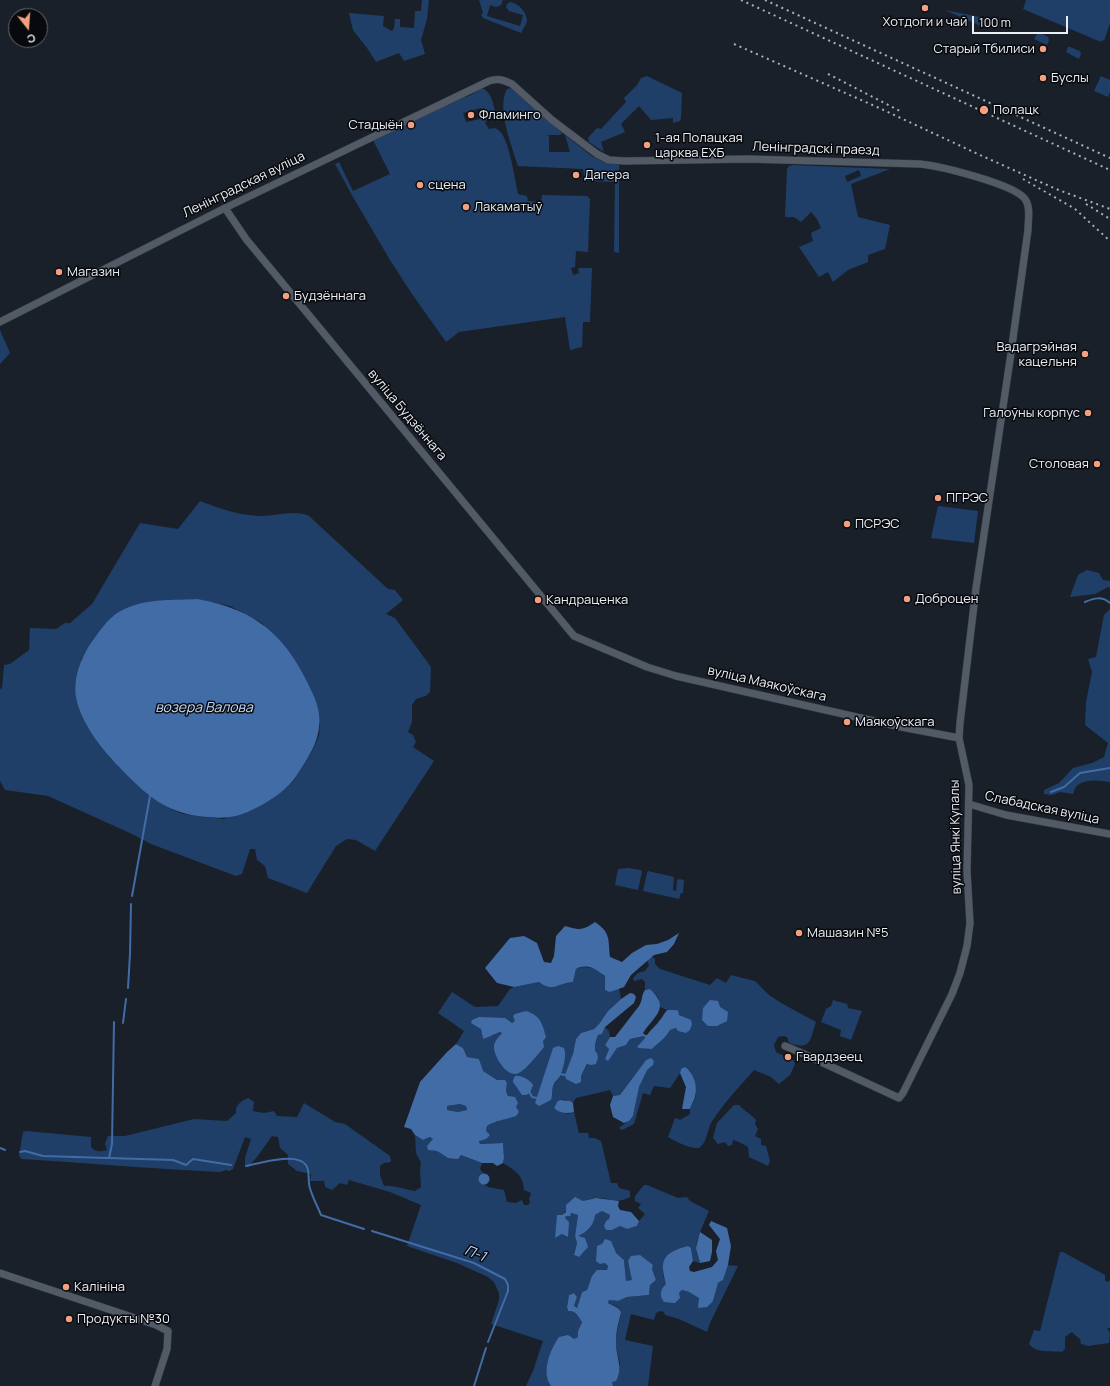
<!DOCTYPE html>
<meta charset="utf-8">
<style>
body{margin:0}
#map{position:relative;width:1110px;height:1386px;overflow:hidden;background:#192029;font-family:Manrope,sans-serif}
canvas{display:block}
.north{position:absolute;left:8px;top:8px;width:40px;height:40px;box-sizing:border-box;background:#07090d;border:1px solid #62656a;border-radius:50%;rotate:163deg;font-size:11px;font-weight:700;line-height:16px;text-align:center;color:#eaeff6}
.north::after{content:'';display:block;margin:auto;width:14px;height:18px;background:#f3a082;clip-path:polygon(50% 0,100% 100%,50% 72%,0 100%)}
.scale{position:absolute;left:972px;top:16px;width:96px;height:18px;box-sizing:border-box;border:2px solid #eaeff6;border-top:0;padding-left:5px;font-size:12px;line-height:14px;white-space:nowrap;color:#eaeff6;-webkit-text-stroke:3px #07090d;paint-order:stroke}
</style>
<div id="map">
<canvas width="1110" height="1386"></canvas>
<div class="north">С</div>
<div class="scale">100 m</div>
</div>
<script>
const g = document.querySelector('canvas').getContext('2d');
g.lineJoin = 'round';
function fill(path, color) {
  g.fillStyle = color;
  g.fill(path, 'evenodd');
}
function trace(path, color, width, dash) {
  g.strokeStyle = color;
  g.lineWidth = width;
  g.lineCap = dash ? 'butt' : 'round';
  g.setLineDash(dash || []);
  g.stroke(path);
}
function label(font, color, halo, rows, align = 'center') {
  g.font = font + ' Manrope,sans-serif';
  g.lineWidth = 3;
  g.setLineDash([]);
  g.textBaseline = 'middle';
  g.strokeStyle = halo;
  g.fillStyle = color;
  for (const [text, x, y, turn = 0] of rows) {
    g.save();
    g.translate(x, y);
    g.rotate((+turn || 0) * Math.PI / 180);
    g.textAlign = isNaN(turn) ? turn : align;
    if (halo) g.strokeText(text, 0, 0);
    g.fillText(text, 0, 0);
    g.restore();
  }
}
fill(new Path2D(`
 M422,0h7l-2,19 -6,21 4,14 -21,7 -5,-8 -23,9 -9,-14 -14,-18 -4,-17 35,3 -1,10 9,5 2,-3 1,-9h5v8l14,1 1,-17h6z
 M479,0h24l-2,5 -5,2 -6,-2 -3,11 33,10 3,-11 -14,-4 -3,-4 1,-3 3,-2c8,1 17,10 17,19 -1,4 -4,8 -6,12l-38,-15 -2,-3 2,-2z
 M1026,0h84v23l-6,18 -2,-1 -1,2 -78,-33z
 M945,10l35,7 3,10z
 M1040,33l8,4 1,3 -2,5 -13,-6 3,-5z
 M1068,47h2l10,4 1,3 -2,5 -13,-7z
 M647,76l35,17 -1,25 -1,3 -7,2v-5l-22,2 -12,-14 -18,18 4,8 -24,10 3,10 -15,-10 -1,-4 9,-10 4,1 25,-27 -2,-4 13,-13 4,-7z
 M1101,76l9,4v12l-2,5 -14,-6z
 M482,88c9,4 11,14 13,23l-1,4 -6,2 -3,6 4,6 6,-1c2,1 5,3 7,6 8,12 13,45 16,60l9,2 1,5 13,1 1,-7 45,1 3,3 -2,53 -12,-1 -1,16 -4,1 2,7 6,-2 -1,-5h14l-2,54h-7l-1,25 -12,3 -5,-33 -106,15 -13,10 -34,-48 -22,-34 -37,-63 -18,-33 4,-2 14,29 37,-17 -17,-34 80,-39 18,-6zM481,108l2,4 -3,7 -14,3 -3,-9z
 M511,88l51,45 -2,2h-12l1,2v15h21l-5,-17 28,22 12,5 14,3v88l-5,-1 1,-70 -30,-1 -2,-12 -65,-3c-6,-19 -22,-59 -11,-77z
 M793,165l97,4 -39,15 7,33 32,8 -5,24 -17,6v7l-20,8 -15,12 -5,-10 -9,5 -20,-30 14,-6 -2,-8 10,-5 -4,-9 -6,-7 -10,10 -7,-5h-9l2,-48 2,-3zM859,170l2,6 -14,6 -2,-6z
 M0,330l10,23 -10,11z
 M200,501c21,8 35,13 57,15 17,1 38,-7 52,0l79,73 7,1 8,10 -17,14 9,4 36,49 -1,25 -4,4 -10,3 -4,6v17l-4,10 5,3 3,7 -3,5 21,14 -59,90 -19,-11 -9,-1 -11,7 -29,47 -39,-15 -3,-12 -8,-6 -2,-11h-5l-8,25 -6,2 -85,-32 -19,-10 -84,-38 -43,-6 -5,-9v-92l2,-1 2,-23 6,-1 19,-14 1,-22 26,1 9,-6h5l22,-19 48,-81 38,6zM198,599l32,7 32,17 58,101 -1,11 -4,10 -6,12 -15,23 -10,10 -60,29 -27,-3 -14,-2 -12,-5 -21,-13 -10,-8 -30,-30 -12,-16 -12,-19 -5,-63 8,-13 20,-26 9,-8 11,-5 12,-4 21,-4z
 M938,506l40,5 -4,32 -43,-5z
 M1087,570l12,3 4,7 7,1v7l-2,-1 -13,7 -25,3 8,-22z
 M1110,609v173c-12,-2 -34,-5 -37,12l-13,-2 -8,3 -8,-1v-4l15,-7 14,-15 19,-5 12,-6 4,-14 -23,-18 1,-23 6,-30 -4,-13 8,-2 8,-42z
 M628,868l13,2 1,2 -4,18 -23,-5 3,-16z
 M648,871l26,6 -1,13 3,1 1,-11 2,-1 5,1 -1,13h-2l-2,6 -36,-8 4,-18z
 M651,956l4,3v5l5,5 50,16 7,-7 9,5 5,-8 24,6 14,14 14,9 33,18c-6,18 -5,29 -27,21l-2,-6 -4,-1 -5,1 -4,8 2,7 18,9 1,3 -5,11 -11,9 -8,-7 -17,-7c-15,17 -31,34 -43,53 -4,8 -4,20 -12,25 -10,1 -22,-6 -31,-11l7,-19 5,2 10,-6c-1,-7 4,-11 6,-18 1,-9 -3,-17 -6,-25l-9,-2 -1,4 -10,15 -16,-2 -4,9 -7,-2 -9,31 -12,6 -3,-2c4,-4 12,-7 14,-13 3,-8 3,-19 6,-28 4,-13 8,-12 7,-27l-26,35 -7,1 -3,-6 -34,8 -3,5c-9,-5 -15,-5 -19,5l14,6 6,-2 5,21h9l1,5h6l6,3 10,42h6l2,5 11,3v6c-14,8 -20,0 -33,1 -9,0 -29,9 -34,16 -4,6 -6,17 -8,24l7,-4 6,3 -3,-19 1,-3 5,-2 7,2 -3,21 2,7 -3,12 5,2 -2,-21 18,-21 7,-4 8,4 -1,4 3,11 8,-4 7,3 10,-3 2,-5 6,-7 -7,-6 3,-4 -6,-3v-5l9,-11h3l31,13 9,-1 3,4 19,10 -9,21 -4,15 4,16 -7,-2 -2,-13 -25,8c-4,8 -5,22 2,29 3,3 7,5 11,8l3,-3 7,2 11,6 13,3 5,-18 5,-3 5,-15 10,1 -28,57 -3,9 -28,-13 -14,-4 -1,-3 -4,-1 -4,2 -2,7 -23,-6 -6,26 28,6 -5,40h-35l-1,-4 8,-18 -5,-22 6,-30 -3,-5 -10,-4 1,-3 9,1 9,-4 22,-2 1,-10 6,-5 -4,-11 -24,-8 5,19 -7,1 -2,-21 -8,-7 -16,11 5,-1 3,3 -1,4c-14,2 -15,8 -20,20l-5,2 -5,16 -3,-2 3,-9 -3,-4 -5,2 -2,12 1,4c8,-1 10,4 14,11l-4,9v6l-4,2 -25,44 2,3h-25l7,-15 10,-30 -52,-17 8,-24v-7l-5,-11 -6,-5 -31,-14 -50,-17 14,-41 -31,-13 -41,-12 -2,5 -7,-2 -8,7 -7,-3 -1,-6h-14l1,-7 -14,-3 -9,-7v-9l-8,-7 -2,-11 -6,-1 -15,21 -9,10h-3v-9l6,-19 -6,-2 -12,32 -4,2 -3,-1 -6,2c-66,-3 -132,-9 -198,-13l-3,-3 4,-24 3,-1 65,6v10c4,5 9,5 16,3l-2,-6 3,-8h17l69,-17 33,2 9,-8c-1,-8 5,-12 12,-15l6,4 -1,9 11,2 10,-2 3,5 20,1 7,-14 31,19 10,2 45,32 1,6 -7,1 -4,3v9l4,11c11,-1 21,4 31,5l6,-4 -1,-18 1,-6 -5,-10 -1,-18 8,5 8,-3 2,2 -5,11 9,1 11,7 13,-3 21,8 -2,6 4,5 -5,1v7l5,2 4,3 16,3 3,12 9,1 6,-3 2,5h4l2,-3 -1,-3 2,-6 -7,-3c-1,-16 -9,-19 -21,-27l1,-5 -1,-15 -23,1 -1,-3 7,-10 1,-6 5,-3h6l10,-26 -2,-5 1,-8 -10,-3 -15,-9 -3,-12 -12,-2 -4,-9 -7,-4 8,-13 -26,-18 14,-21 23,15 23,-1 12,-17 4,-2 25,-5c12,11 19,1 34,0l3,-13c9,-4 24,-1 29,8 3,4 4,11 5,15l9,-4 2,11 -13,12 -9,13 -5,5 -13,4 -5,6 -3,15 8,22 14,-25v-7l3,-9 4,-1 3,-7 4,4 1,6 -5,8 4,4 -4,10 12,-11 9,-3 4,-6 14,-3 1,2 -7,9 14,2c6,-6 14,-11 18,-19l6,-2 6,-11c-4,-3 -9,-9 -15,-7l-7,-3 -2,-10 -8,-8 -5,1v-8l-3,-3 -8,2 -1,-3 5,-5 7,-2 4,-6 -2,-5zM479,1017l33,6 3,-2 -19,20 6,-8 -2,-1c-6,2 -10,5 -17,7zM558,1046l1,32 -5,6 -2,5z
 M833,1000l14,4 1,4 14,3 -11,29 -11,-4 1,-6 -20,-8 5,-13 5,-3z
 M460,1104l6,2 1,4 -9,2 -11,-2 -1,-4z
 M734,1105h5c5,6 12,9 17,15l-1,4 3,5 -3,7 6,3v6l5,1 4,15 -2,5 -19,-9 -1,-10 -9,-5 -6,-2 -1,5 -4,1 -3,-4 -7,2 -5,-6 4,-15z
 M1060,1252h3l42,23v6l3,1 2,-2v48h-3l3,5 -1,10 -21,3 -7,-2 -1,-5 -5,-4 -3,-3 -7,5v12l-3,3c-11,-1 -26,1 -33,-8l5,-14 6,1z`), '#1f3f69');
fill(new Path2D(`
 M198,599c60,11 89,38 114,93 16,33 4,55 -15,83 -9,14 -24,24 -39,32 -20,10 -28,12 -51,10 -41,-3 -61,-22 -88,-50 -17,-17 -39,-46 -43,-70 -3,-19 5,-39 15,-54 8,-11 15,-22 26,-30 24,-15 54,-13 81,-14z
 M595,922c16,11 13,17 15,35l12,5 10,-9 14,-8 11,-1 11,-4 11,-7 -5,11 -7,8 -13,3 -23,20 -7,12 -14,5 -5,-2v-14c-10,-7 -17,-13 -29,-7l-3,13c-15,1 -21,11 -34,0l-25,5 -17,-4 -12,-15 25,-30 14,-2 13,7 7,19 7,1 3,-7 2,-20 9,-10c15,4 17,5 30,-4z
 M650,989c21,19 4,27 -7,44l2,2h2c4,-6 9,-9 13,-15 3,-3 5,-9 8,-10 3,-1 7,1 10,0l1,5 12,5 1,4 -2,6 -4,3 -8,-2 -2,-3 -6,2c-4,8 -12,13 -18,19l-13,-1 -2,-1 8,-9 -1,-2 -14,3 -4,6 -9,3 -9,13 -3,-2 4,-10 -4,-4 5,-8h5l24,-31c4,-6 2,-11 6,-16z
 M630,993l4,1 2,3 -2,6 -29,24 -3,7 -4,1 -3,9v7l2,2 1,5 -2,6 -5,1 -4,-1 -6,12v6l-5,2 -10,-5 -1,-4 8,-21 3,-15 5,-6 13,-4 5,-5 9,-13 13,-12z
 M710,1000l8,1 2,6 8,5 -1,9 -10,5h-9l-6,-6 1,-12z
 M526,1011c15,5 16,12 20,26l-3,4 1,6c-6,7 -20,26 -28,27 -11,1 -22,-18 -22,-27 0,-6 5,-10 8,-14l-2,-1c-6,2 -10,5 -17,7l-2,-10 -10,-6 1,-3 7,-3 26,1 7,5 3,-2 -2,-5 2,-2z
 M456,1044l7,4 4,9 12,2 4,12 14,9h8l2,3 -1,8 2,5 7,1 3,6 -2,4 3,5 -3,4c-9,3 -22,5 -29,10l-1,5 4,4 -4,4 -7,2 1,3 23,-1 1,15 -1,5 -6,3 -4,-3h-11l-21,-8 -3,4 -10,-1 -11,-7 -9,-1 -1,-4 6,-7 -3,-2 -7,3 -8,-5 -4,-6 -7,-2 16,-45 27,-30zM460,1104l6,2 1,4 -9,2 -11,-2v-4z
 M558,1046l6,2c3,7 -1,21 -4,28 -2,4 -5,5 -6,8 -3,5 -1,11 -3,16l-12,6 -4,-3 18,-55z
 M651,1058l3,3 -1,4 -6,5 -8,17 -6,29 -4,5 -5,2 -11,-6 -3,-12 3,-9 7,-1 26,-35z
 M685,1067c9,6 13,20 10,30 -1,4 -4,8 -5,12h-8l4,-22 -6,-14 1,-4z
 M515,1076c6,-1 15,4 18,9l-3,8 -4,2h-4l-9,-13v-2z
 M560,1100l10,1 3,2 1,9c-7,2 -15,1 -20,-4l3,-6z
 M478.5 1179a5.5 5.5 0 1 1 11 0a5.5 5.5 0 1 1-11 0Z
 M575,1197l8,4 13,-3 23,3 -1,5 2,4 11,2 8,9 -2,5 -10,3 -7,-3 -8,4h-6l-2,-4 2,-5 3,-2 1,-4 -8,-4 -7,4c-1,10 -8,17 -17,21l7,2 3,9 -9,10 -5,-2 3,-12 -2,-7 3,-21 -7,-2 -1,3h-4l-1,2 4,4 -1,15 -6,-3 -7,4 2,-23h5l4,-3v-7z
 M711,1221l16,7 4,18 -3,19 -5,15 -5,3 -5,18 -6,6 -9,1 1,-10 -10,-6 -7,-2 -3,3 1,5 -5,5 -11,-1c-5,-7 -4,-12 2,-18 -7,-25 -3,-31 22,-38l3,2 2,13 -4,6 1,4 4,1 18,-5 6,-7 -2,-9 4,-12 -11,-14z
 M700,1232l12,8v12l-2,9 -10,2 -4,-15z
 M605,1239l6,2 5,12 8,7 2,21 6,-1 -4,-19 3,-5 9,-1 13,10 -1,4 4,11 -6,5 -1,10 -22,2 -9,4 -9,-1 -1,3 10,5 3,4c-2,9 -5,19 -5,28 -1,15 8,27 0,41l-4,1 1,4h-62c-10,-14 -1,-36 8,-49l9,-2 6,4 4,-2v-6l4,-9c-4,-6 -6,-12 -14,-11l-1,-4 2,-12 5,-2 3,4 -3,9 3,2 5,-16 5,-2 5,-14 5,-6h10l1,-4 -3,-3 -5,1 -4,-3 1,-15 5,-2z`), '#426ca6');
trace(new Path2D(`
 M1085,602c9,-4 17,-6 25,1
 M1051,792l13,-5 16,-14 30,-5
 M132,896l18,-100
 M128,988l2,-34 1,-50
 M123,1023l3,-24
 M560,1074l5,1
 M530,1093l2,4 5,1
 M0,1148l5,2
 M20,1152l5,-1 18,5 130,4 13,5 7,-6 38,6
 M109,1158l3,-14 2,-122
 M246,1166c14,-3 51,-14 60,-1 4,6 2,12 3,18 0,8 9,24 12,32l43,14
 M372,1231l102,32 31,16 3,6v6l-20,51
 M474,1386l12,-38`), '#426ca6', 2);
const minor = new Path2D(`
 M225,208l21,31 328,397 73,31 29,9 220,50 63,12
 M0,322l225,-114 264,-127c10,-3 14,-1 23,3l40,36 45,34 12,6 16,1 123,-2 172,5c20,2 94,20 105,35 6,8 3,21 3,31l-18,130 -34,228 -16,135 -1,15 10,47 -2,86 3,52 -3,23 -7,27 -8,21 -49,99 -4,5 -95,-44 -19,-8
 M969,804l37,11 104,19
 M0,1273l156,52 12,6 -1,18 -12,37`);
trace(minor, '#373c44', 8);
trace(minor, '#525a65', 7);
trace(new Path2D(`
 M741,0l369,170
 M765,0l345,158
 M734,44l143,63 103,48 76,34 54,20
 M828,74l74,38
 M1023,179l52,30 35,32
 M1086,204l24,15`), '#abb0b8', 2, [2, 4]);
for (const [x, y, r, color] of [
 [925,8,4,"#f3a082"],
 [1043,49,4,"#f3a082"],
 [1043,78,4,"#f3a082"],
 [984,110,5,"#f3a082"],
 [471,115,4,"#f3a082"],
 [411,125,4,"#f3a082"],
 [647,145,4,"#f3a082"],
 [576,175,4,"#f3a082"],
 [420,185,4,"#f3a082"],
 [466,207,4,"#f3a082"],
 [59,272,4,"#f3a082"],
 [286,296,4,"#f3a082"],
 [1085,354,4,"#f3a082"],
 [1088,413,4,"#f3a082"],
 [1097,464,4,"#f3a082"],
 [938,498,4,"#f3a082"],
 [847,524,4,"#f3a082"],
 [907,599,4,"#f3a082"],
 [538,600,4,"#f3a082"],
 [847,722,4,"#f3a082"],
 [799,933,4,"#f3a082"],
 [788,1057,4,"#f3a082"],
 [66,1287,4,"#f3a082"],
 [69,1319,4,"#f3a082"]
]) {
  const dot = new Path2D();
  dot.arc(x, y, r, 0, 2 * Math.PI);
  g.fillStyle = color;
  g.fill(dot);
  trace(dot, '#07090d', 1.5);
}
label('13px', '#eaeff6', '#07090d', [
 ["Хотдоги и чай",925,22,"center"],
 ["Старый Тбилиси",1035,49,"right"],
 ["Буслы",1051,78],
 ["Полацк",993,110],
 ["Фламинго",479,115],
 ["Стадыён",403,125,"right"],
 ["1-ая Полацкая",655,138],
 ["царква ЕХБ",655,153],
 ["Дагера",584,175],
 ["сцена",428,185],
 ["Лакаматыў",474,207],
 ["Магазин",67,272],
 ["Будзённага",294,296],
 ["Вадагрэйная",1077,347,"right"],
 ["кацельня",1077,362,"right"],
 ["Галоўны корпус",1080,413,"right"],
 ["Столовая",1089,464,"right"],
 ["ПГРЭС",946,498],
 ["ПСРЭС",855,524],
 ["Доброцен",915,599],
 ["Кандраценка",546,600],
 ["Маякоўскага",855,722],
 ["Машазин №5",807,933],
 ["Гвардзеец",796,1057],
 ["Калініна",74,1287],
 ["Продукты №30",77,1319]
], 'left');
label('13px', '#eaeff6', '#07090d', [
 ["Ленінградскі праезд",816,149,2],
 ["Ленінградская вуліца",244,185,-26],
 ["вуліца Будзённага",407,415,50],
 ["вуліца Маякоўскага",767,684,13],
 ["Слабадская вуліца",1042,808,12],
 ["вуліца Янкі Купалы",956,837,-91]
]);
label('italic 14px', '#c3dbfd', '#07090d', [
 ["возера Валова",204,708],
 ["П-1",475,1254,22]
]);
</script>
